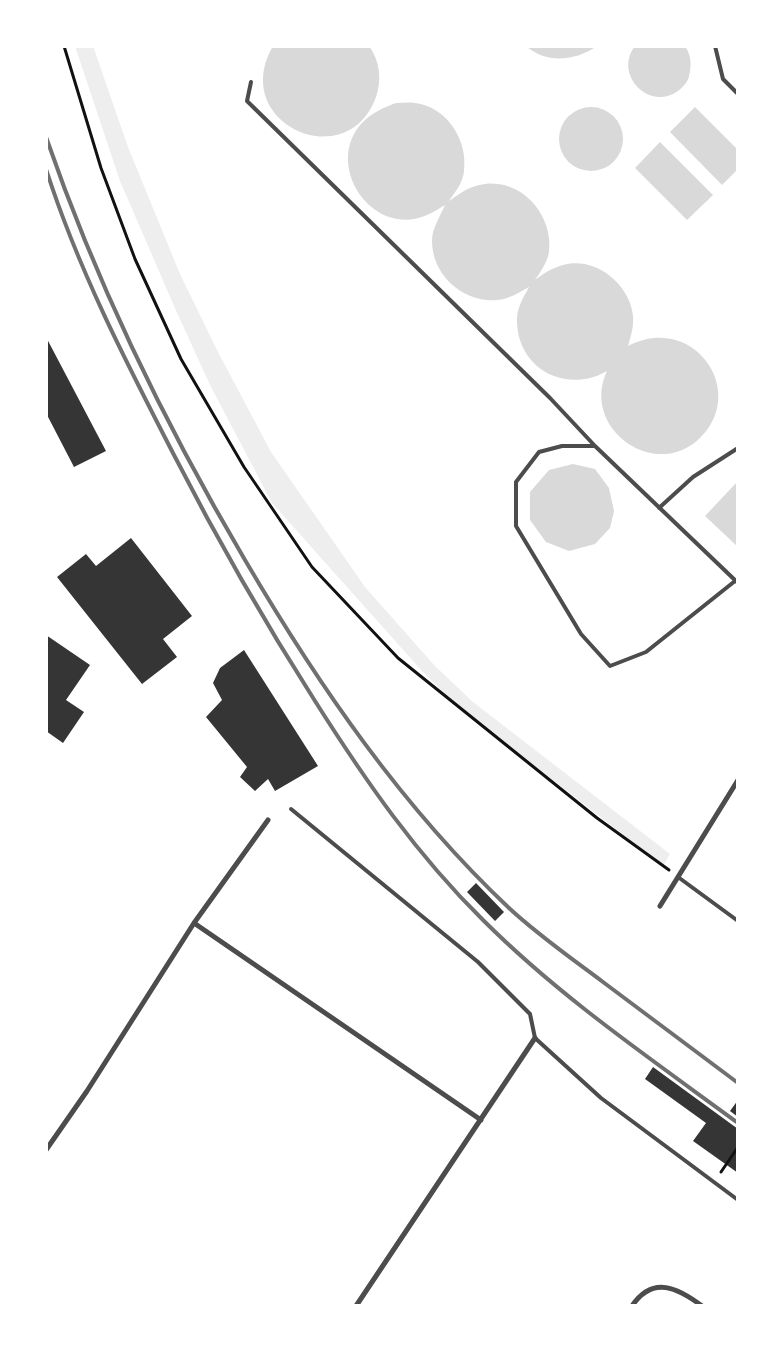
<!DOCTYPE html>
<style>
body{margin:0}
#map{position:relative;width:784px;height:1352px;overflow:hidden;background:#fff;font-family:"Exo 2",sans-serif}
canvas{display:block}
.frame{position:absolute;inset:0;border:48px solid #fff;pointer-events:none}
</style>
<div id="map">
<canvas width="784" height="1352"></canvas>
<div class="frame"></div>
</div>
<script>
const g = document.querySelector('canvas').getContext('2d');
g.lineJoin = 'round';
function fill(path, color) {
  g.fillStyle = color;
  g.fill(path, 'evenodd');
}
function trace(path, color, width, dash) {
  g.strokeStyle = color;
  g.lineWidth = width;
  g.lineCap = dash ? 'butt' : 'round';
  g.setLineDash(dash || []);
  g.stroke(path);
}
fill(new Path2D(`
 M75,46h18l35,101 52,127 38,78 53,100 94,135 70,79 38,36 197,152 -7,12 -210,-164 -31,-31 -150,-168 -62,-118 -36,-79 -54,-125z`), '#eee');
fill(new Path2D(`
 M273,46h96c11,15 13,34 7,51 -29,80 -148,26 -103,-51z
 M526,46h71c-21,15 -51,18 -71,0z
 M635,46h50c6,9 7,19 4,30 -1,6 -6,11 -11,15 -29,21 -65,-17 -43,-45z
 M396,103c6,0 13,-1 19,0 32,4 53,37 49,68 -1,12 -9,21 -15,30 10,-7 18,-13 30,-16 40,-10 75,29 70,67 -2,11 -8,19 -14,28 9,-7 17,-12 28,-15 32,-9 67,19 70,51 1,10 -2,20 -5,30 64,-34 121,44 72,92 -45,44 -120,-10 -93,-67 -40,23 -88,-1 -90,-48 -1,-14 6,-25 12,-36 -11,6 -20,12 -32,13 -34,3 -65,-25 -65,-59 0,-13 8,-24 13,-36 -10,6 -19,12 -31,14 -51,8 -88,-60 -51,-97 10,-10 20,-14 33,-19z
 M695,107l43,43v19l-16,16 -52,-53z
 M559 139a32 32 0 1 1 64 0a32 32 0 1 1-64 0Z
 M660,142l53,53 -26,25 -52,-52z
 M573,464l22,5 14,19 5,23 -4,17 -15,16 -26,7 -23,-9 -16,-22v-28l19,-22z
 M738,481v66l-33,-31z`), '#d9d9d9');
fill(new Path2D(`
 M46,337l60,114 -32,16 -28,-54z
 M131,538l61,78 -29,23 14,18 -35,27 -85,-107 29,-23 10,12z
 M46,635l44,30 -24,35 18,12 -21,31 -17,-12z
 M244,650l74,116 -43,25 -7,-12 -13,12 -15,-14 7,-10 -41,-50 16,-17 -9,-17 7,-15z
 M476,883l28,29 -9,9 -28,-29z
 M653,1067l85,62v44l-45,-32 13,-18 -61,-44z
 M738,1100v17l-8,-6z`), '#353535');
trace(new Path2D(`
 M64,46l37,122 34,91 46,100 63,108 68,100 86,91 199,160 72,52
 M721,1172l17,-25`), '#111', 3);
trace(new Path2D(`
 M715,46l8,33 15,15
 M251,82l-4,19 303,297 45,48
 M659,508l34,-31 45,-29
 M735,581l-89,71 -36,14 -29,-32 -65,-108v-44l23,-30 23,-6h33l143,137
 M291,809l187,153 52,52 5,24 66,60 137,102
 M678,877l60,44`), '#4c4c4c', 4);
trace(new Path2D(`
 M660,906l78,-126
 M194,923l287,197
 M46,1150l41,-59 107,-168 74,-103
 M356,1306l179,-268
 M632,1306c21,-31 46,-18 70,0`), '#4c4c4c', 5);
trace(new Path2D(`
 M46,137c51,148 120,289 199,423 74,126 157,247 264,348 29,27 62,50 94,74 45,34 90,67 135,101
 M46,169c32,100 80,193 128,286 43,84 90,166 141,246 50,79 101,153 168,219 77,77 168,139 255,203`), '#707070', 4);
</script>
